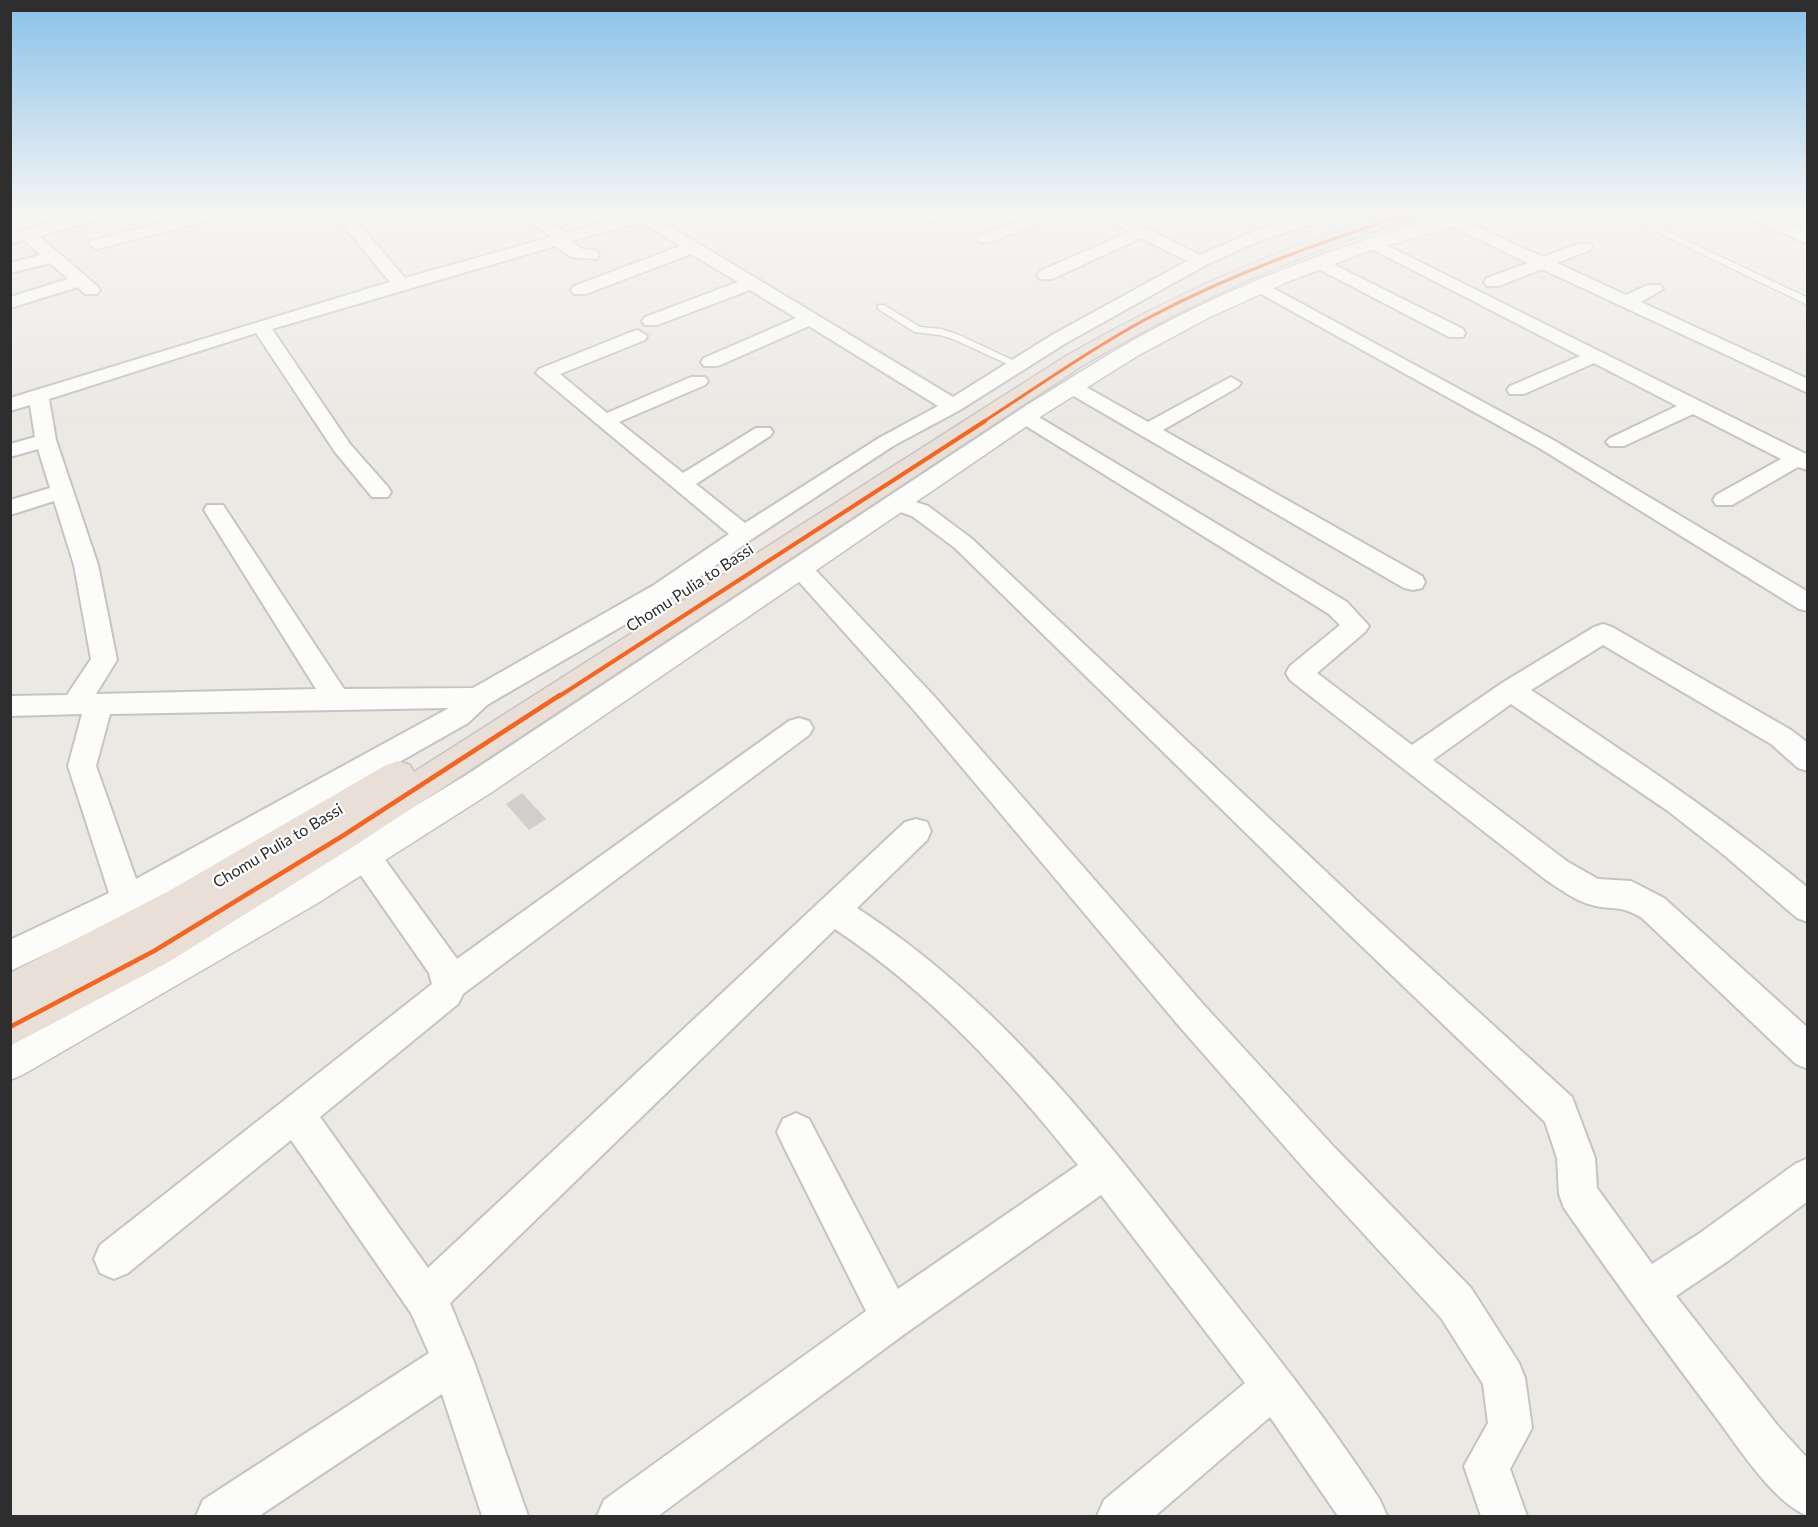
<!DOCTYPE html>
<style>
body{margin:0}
#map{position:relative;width:1818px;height:1527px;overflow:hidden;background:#ece8e4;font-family:Lato,sans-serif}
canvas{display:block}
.frame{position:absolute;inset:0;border:12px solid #2e2e2e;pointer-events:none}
</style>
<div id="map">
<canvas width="1818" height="1527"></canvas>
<div class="frame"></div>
</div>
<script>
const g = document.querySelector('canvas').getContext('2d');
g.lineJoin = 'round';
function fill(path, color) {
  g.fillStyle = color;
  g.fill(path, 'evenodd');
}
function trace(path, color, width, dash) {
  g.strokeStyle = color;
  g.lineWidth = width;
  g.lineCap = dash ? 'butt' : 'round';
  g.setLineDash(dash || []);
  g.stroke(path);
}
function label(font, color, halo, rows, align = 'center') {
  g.font = font + ' Lato,sans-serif';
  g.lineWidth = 4.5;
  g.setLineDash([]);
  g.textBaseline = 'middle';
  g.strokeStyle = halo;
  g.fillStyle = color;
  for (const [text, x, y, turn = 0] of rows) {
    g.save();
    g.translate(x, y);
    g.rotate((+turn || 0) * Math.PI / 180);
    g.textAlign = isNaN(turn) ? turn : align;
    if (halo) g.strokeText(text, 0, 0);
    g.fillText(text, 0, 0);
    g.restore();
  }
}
fill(new Path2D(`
 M522,793l24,26 -17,11 -23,-26z`), '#d1cecb');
const lane = new Path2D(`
 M1615,212h11l182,86v7z
 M878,305h6l36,22 21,2 18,6 64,30 -9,2 -61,-28 -13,-4 -25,-3 -37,-23z`);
const street = new Path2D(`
 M91,212h27l-2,3 -77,21 58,50 3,4 -3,4h-12l-7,-7 -68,21v-11l58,-18 -18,-16 -40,10v-10l31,-8 -17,-15 -14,4v-10z
 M204,212h28l-2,3 -133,34 -8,-5 2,-3z
 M332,212h17l56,66 146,-41 -32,-25h19l28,21 75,-21h24l-9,6 297,179 99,-62 135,-74 -46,-23 -89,41h-12l-3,-4 3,-4 89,-39 -35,-20h21l85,43c44,-19 92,-43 141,-43l-2,3 -80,26 -53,24 -140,78 -106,67 -67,36 -141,93 -80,58 -185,108 -19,18 -330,187 -128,61v-31l99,-47 -41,-127 14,-52 -72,2v-20l57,-1 24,-36 -17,-94 -20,-64 -44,14v-15l40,-12 -12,-39 -28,8v-13l25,-7 -5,-32 -20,6v-13l380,-116zM641,222l39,24 -106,40 -3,4 3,4h12l105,-40 47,28 -93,35 -3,4 3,4h12l93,-35 46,28 -92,40 -3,4 3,4h14l91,-40 129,80 -59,32 -134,85 -49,-39 74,-48 3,-4 -3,-4h-14l-73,45 -64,-51 86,-37 3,-4 -3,-4h-14l-84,36 -47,-39 85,-34 2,-4 -9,-6 -7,2 -92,37 -3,4 193,161 -75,51 -181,103 -129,1 -121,-184h-16l-3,5 112,179 -220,5 21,-34 -19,-95 -42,-125 -7,-41 207,-66 79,119 37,45h16l3,-5 -3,-5 -38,-43 -78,-115 283,-83 16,11 26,2 2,-4 -2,-4 -15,-2 -11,-8zM449,708l-313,171 -40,-113 14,-52z
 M931,212h24l-20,9h-12l-2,-3z
 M1044,212h23l-76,30h-12l-2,-3 2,-3z
 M1735,212h22l51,21v11z
 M1451,215l92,42 35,-13h12l2,3 -2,3 -33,13 69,32 22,-10h12l3,4 -22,13 167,77v14l-266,-124 -43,17h-12l-3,-4 3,-4 41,-15 -83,-40 -2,-3z
 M1374,239l434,216v15l-10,-3 -66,38h-16l-3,-5 3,-5 65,-36 -88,-45 -69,32h-14l-4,-4 4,-4 67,-32 -83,-43 -70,31h-14l-3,-4 3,-4 70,-30 -212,-109 -2,-3 2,-3z
 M1319,257l144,72 2,4 -2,4h-14l-136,-71 -2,-4z
 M1260,281l295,160 253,151v19l-9,-2 -258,-160 -287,-159 -3,-4 3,-4z
 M1231,377l10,6 -3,4 -75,43 259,146 3,6 -3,6 -9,2 -9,-2 -339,-197 -3,-4 3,-4h14l69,39z
 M1025,411l7,2 315,189 22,24 -4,6 -48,41 95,72 90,-62 92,-56 9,-3 9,3 179,103 17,13v28l-10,-3 -27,-24 -168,-99 -72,45c95,63 189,125 277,198v34l-11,-4 -73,-63 -56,-44 -157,-107 -78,56 135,102 30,17 33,2 33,17 144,130v41l-12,-5 -154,-146c-23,-14 -27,-7 -50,-13 -16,-4 -32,-16 -46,-25l-256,-200 -4,-7 4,-7 50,-41 -11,-11 -311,-193 -3,-4 3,-4z
 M897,496l31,10 43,32 400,376 201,183 23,61 2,30 55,76 48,-31 95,-69 13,-6v43l-80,60 -52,35 102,130 30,33v57c-33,-13 -66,-63 -87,-92 -54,-71 -106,-143 -157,-216l-5,-14 -2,-36 -12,-36 -196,-188 -394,-386 -43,-32 -23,-8 -3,-5 3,-5z
 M800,560l8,2 125,133 270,309 131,143 137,141 48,75 6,15 7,50 -22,41 17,47h-46l-17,-50 24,-43 -5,-39 -42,-66 -133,-145 -129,-147 -266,-317 -121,-135 -4,-6 4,-6z
 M799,718l10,3 4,7 -4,7 -346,259 -5,10 -138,113 108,151 477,-446 11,-3 11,3 4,9 -4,9 -70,68c140,91 236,215 338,345 64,81 129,160 185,247l7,16h-49l-68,-99 -115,99h-58l7,-16 141,-117 -144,-188 -195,138 -248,183h-61l7,-16 262,-189 -83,-166 -6,-13 6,-13 13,-6 13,6 89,170 180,-124c-72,-90 -147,-172 -243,-236l-385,374 24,59 54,154h-46l-40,-122 -183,122h-63l7,-16 226,-147 -18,-40 -120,-173 -163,133 -14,6 -14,-6 -6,-14 6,-14 332,-261 -3,-11 -76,-109 -4,-9 4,-9 11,-4 11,4 82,113 332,-238z`);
const secondary = new Path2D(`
 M1459,212h31l-3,4 -121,36 -79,30 -77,35 -71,38 -96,60 -551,377 -176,112 -292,170 -14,6v-42l280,-156 178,-108 559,-369c43,-26 85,-54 129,-77 96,-51 199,-88 303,-116z`);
const highway = new Path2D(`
 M1395,212h29l-3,4c-122,37 -229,85 -339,150l-726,479 -189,118 -157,83v-73l157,-81 219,-127 12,-4 12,4 4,7 652,-416c105,-60 213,-109 329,-144z`);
trace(lane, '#c5c4c5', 3);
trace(street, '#c5c4c5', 4);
trace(secondary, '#c5c4c5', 3);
trace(highway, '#c6c5c4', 3);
fill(lane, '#fcfcfb');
fill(street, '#fcfcfb');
fill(secondary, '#fcfcfb');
fill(highway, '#eadfd6');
trace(new Path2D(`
 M983,422c54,-35 108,-73 165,-104 85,-45 175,-77 266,-106`), '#f26522', 3);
trace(new Path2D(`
 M558,697l427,-276`), '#f26522', 4);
trace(new Path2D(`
 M10,1027l144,-76 190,-116 216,-140`), '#f26522', 4.5);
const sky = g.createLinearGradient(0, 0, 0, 426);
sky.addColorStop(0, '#88c2ea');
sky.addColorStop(0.5, '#f6f5f3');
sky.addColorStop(1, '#f6f5f300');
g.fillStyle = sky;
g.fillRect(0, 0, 1818, 426);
label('16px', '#2e2e2e', '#fff', [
 ["Chomu Pulia to Bassi",690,588,-33],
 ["Chomu Pulia to Bassi",278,846,-31]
]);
</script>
